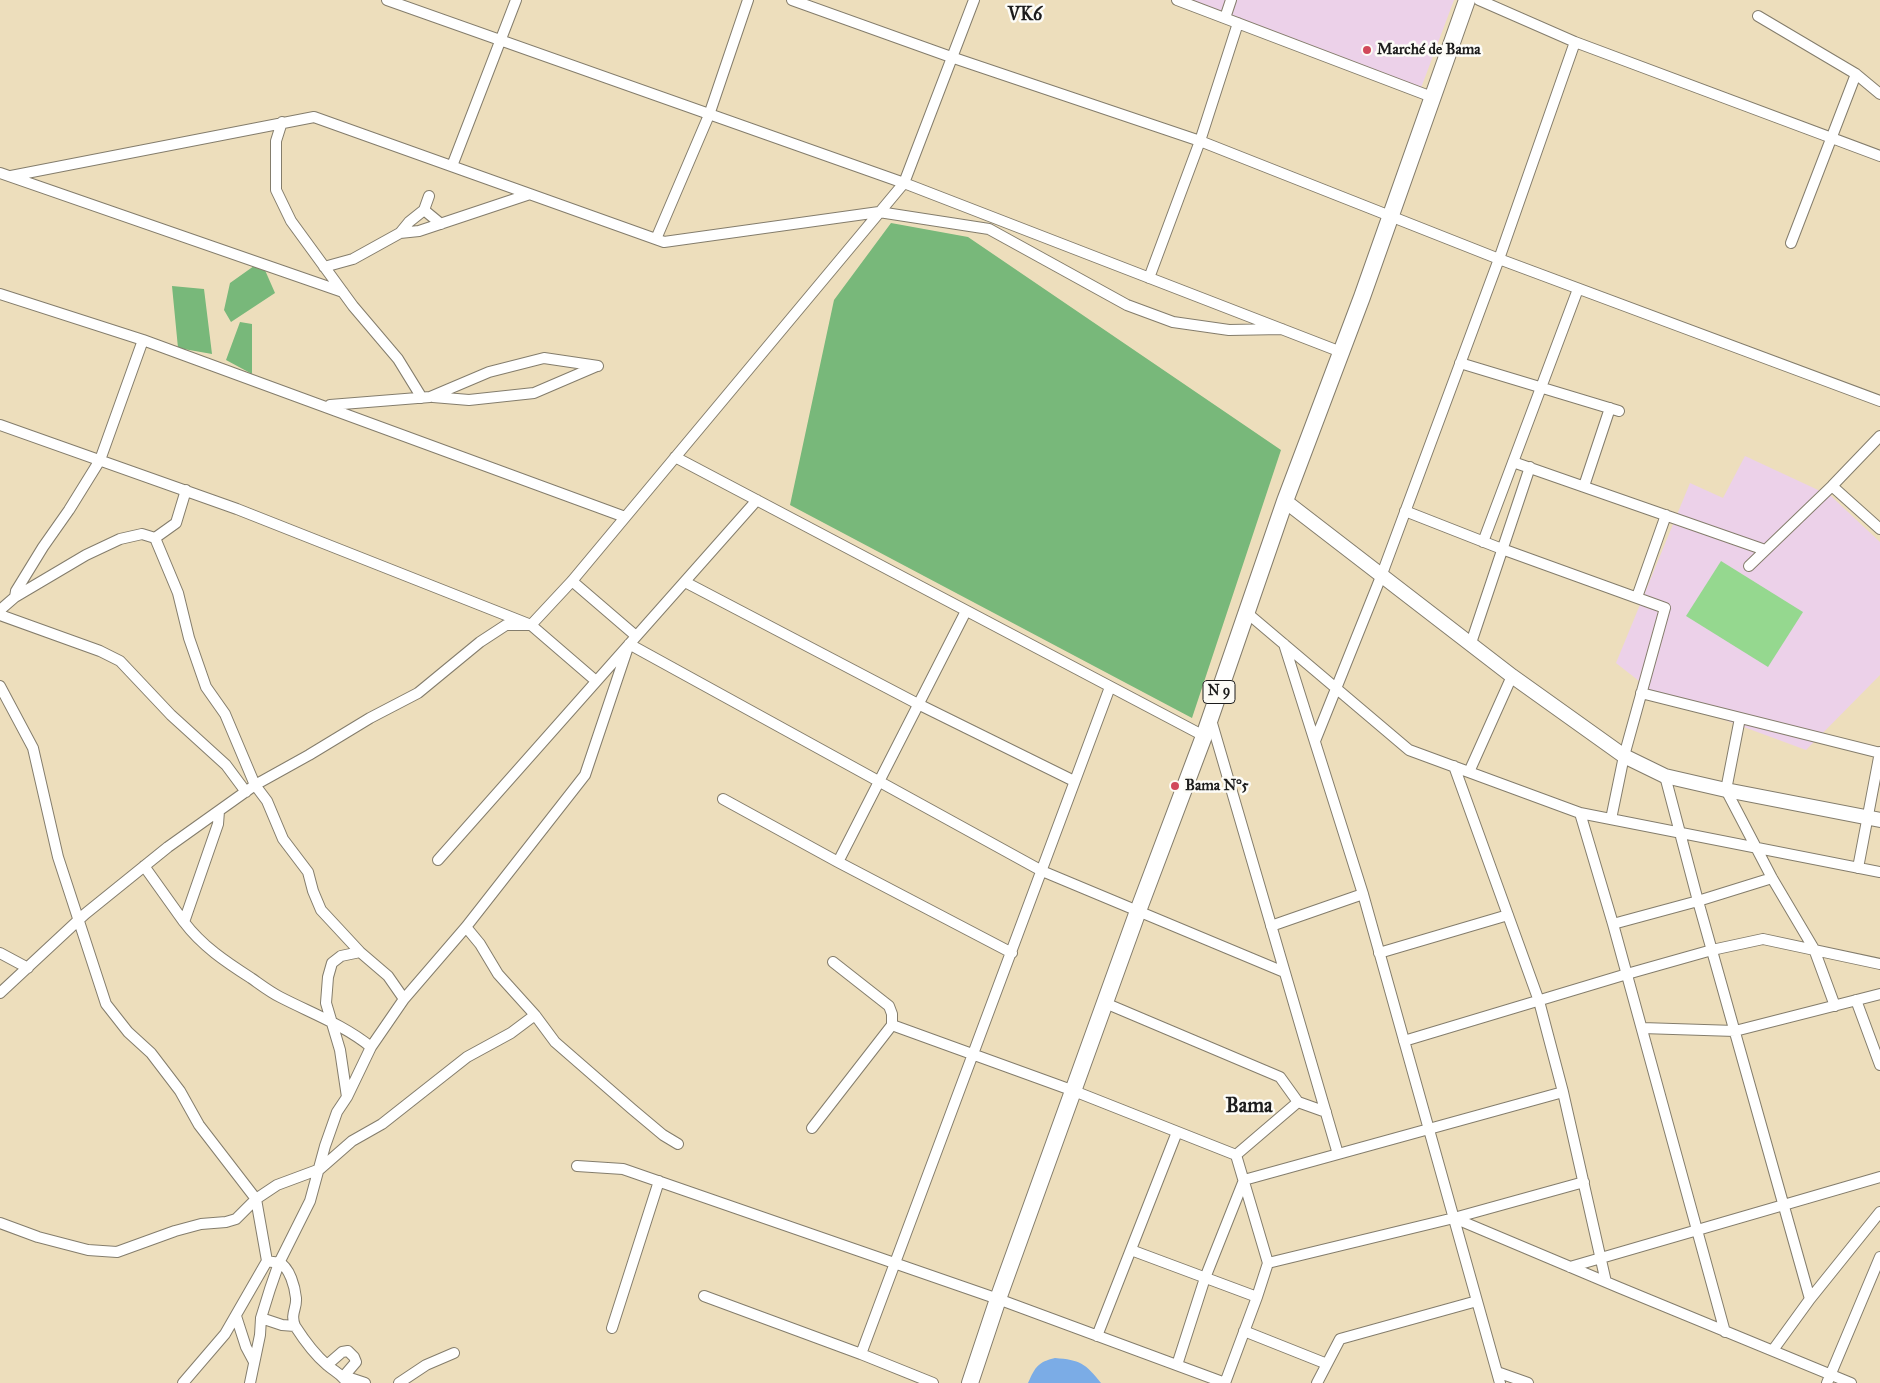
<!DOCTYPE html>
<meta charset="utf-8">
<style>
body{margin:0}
canvas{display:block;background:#eddebc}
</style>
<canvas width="1880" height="1383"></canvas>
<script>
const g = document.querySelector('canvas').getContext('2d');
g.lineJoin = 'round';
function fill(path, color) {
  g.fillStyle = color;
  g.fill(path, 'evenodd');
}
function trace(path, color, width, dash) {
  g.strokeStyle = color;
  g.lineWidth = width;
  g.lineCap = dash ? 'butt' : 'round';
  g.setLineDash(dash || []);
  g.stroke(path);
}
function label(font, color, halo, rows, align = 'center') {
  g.font = font + ' "IM FELL Great Primer",serif';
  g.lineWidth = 5;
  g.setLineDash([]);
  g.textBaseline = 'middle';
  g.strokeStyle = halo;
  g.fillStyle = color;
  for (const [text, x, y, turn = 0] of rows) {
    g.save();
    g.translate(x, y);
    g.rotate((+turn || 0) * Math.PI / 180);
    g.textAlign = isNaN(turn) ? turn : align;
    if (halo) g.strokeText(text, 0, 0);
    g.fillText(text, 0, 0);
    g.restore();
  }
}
fill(new Path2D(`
 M1182,0h272l-36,96z
 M1745,456l86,40 49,46v133l-74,75 -149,-55 -41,-32 74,-180 33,15z`), '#ecd1e9');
fill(new Path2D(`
 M1721,561l82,51 -35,55 -82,-51z`), '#95d88f');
fill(new Path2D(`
 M891,223l77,14 313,213 -89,268 -402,-213 44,-205z
 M261,261l14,32 -44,29 -7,-12 6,-27z
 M172,286l32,3 8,65 -34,-6z
 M240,322l12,2v50l-26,-14z`), '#78b87a');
fill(new Path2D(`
 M1055,1358c25,2 30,5 46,25h-73c7,-16 10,-21 27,-25z`), '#7bace6');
const minor = new Path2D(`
 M387,0l517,183 437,169
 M792,0l159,57 249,84 299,118 381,142
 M1177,0l255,97
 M1479,0l96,42 305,114
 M1758,16l98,58 24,20
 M1225,18l6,-18
 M282,122l-6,19v49l15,31 62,85 45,53 24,39
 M452,166l64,-166
 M0,173l343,119
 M11,176l303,-59 350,125 215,-30 110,17 138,76 46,17 56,8 53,-1
 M424,210l17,14
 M400,233l19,-2 111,-37
 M656,239l53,-124 39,-115
 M1791,243l65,-169
 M324,267l29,-8 47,-26 9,-11 15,-12 5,-14
 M1149,278l51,-137 38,-118
 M0,294l143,46 482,177
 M1460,363l159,48
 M433,397l36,3 65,-7 63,-27
 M330,405l100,-8 59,-25 55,-14 54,8
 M0,425l237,84 294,116 65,56
 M675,457l529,279
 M1513,462l252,88
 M1584,486l26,-78
 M1832,486l48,43
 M1405,511l97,38 163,59 -41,148 -13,63
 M155,538l21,-15 10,-33
 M1483,542l95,-253
 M1749,566l83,-80 48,-50
 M572,581l64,55
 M685,582l233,122 156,77
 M15,597l1,-6 27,-44 26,-37 31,-50 43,-120
 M1637,597l29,-82
 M0,610l15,-13 71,-42 34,-16 22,-5 13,4 23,55 11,45 17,49 19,27 30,71 12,16 16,38 25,33 5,19 8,19 39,42 28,24 16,23
 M1246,612l163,138 171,63 300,59
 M0,615l100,36 20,10 51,54 55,50 20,27
 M1471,643l59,-176
 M1284,644l79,250 137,489
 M0,686l33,62 25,109 48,147 22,28 23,21 29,38 19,34 57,74 11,62c3,1 9,1 12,2 11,4 16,25 17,35 1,11 -6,15 -1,28
 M1641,693l239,60
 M1740,718l-14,72 46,88 42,71 21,57
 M1211,720l127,434
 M1315,741l67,-167 117,-315 76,-217
 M1454,766l85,235 24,91 43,190
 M1469,772l43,-96
 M1665,776l33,125 112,398
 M723,799l115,63 174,91
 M219,811l-1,13 -34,98c18,24 42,40 67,56 10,7 19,14 29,19 31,16 64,28 91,50
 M1580,813l33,111 112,408
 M438,860l319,-360
 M838,862l128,-251
 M144,866l40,56
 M1858,868l22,-116
 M1613,924l85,-23 74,-23
 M1271,926l92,-32
 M466,927l14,17 18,30 37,41 20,27 77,67 31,26 15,9
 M0,953l28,15
 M1379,953l129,-38
 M0,993l85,-79 83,-67 87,-62 54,-30 61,-37 48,-25 62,-51 26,-17h25l41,-44 332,-398 70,-183
 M1856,1000l24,65
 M1105,1003l175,74 18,25 28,10
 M892,1025l182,66 162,64
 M1642,1028l93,3 145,-37
 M1404,1041l223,-67 85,-24 51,-11 117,25
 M347,1097l-7,-47 -14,-47 2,-26 4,-14 9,-7 19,-4
 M812,1128l80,-103v-11l-3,-8 -56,-44
 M1236,1155l62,-53
 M577,1166l46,3 375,130 227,84 32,-86 11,-34 -32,-108
 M1454,1218c132,56 264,111 397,165
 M0,1223l38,14 50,13 29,2 58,-21 26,-7 25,-2 10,-3 20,-20 21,-14 43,-16 32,-28 30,-17 85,-67 44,-24 24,-18
 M1131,1250l126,47
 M1268,1263l186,-45 130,-36
 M1570,1267l310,-90
 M704,1296l157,58 72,29
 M236,1316l10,31 8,15
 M261,1318l21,7 13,1c9,14 19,28 32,39 8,7 15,9 20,18
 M612,1328l47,-147
 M1244,1331l83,33
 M1097,1336l80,-204
 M1773,1350l37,-51 70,-87
 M861,1354l249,-667
 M327,1365l15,-13 6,-1 6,6 2,5 -12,14
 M1177,1365l28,-87 39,-98 319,-88
 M1497,1372l31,11
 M344,1376l21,7
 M183,1383l42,-49 42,-73
 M250,1383l10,-48 1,-17 9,-29 9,-26 31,-62 15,-55 12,-34 10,-15 24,-50 33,-48 62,-72 119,-152 44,-131 413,227 242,101
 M399,1383l27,-18 28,-12
 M1317,1383l23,-44 137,-38
 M1827,1383l53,-126`);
const tertiary = new Path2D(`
 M1285,501l227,175 112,80 41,20 61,14 154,30`);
const primary = new Path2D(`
 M970,1383l28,-84 140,-388 66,-175 81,-235 77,-204 105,-297`);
trace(minor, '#847d6c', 12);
trace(tertiary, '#847d6c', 16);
trace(primary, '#847d6c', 18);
trace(minor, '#fff', 10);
trace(tertiary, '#fff', 14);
trace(primary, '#fff', 16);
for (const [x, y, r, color] of [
 [1367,50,5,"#d1495b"],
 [1175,786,5,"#d1495b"]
]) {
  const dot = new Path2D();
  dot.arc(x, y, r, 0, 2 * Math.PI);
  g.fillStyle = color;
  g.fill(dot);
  trace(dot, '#fdfcf7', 2);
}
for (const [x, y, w] of [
 [1219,692,32]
]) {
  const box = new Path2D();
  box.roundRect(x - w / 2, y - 11.5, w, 23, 4);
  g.fillStyle = '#fdfcf7';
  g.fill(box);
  trace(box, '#1c1c1c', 1);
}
label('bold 14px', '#1c1c1c', null, [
 ["N 9",1219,692]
]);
label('bold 15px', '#1c1c1c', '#fdfcf7', [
 ["Marché de Bama",1377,50],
 ["Bama N°5",1185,786]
], 'left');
label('bold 18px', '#1c1c1c', '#fdfcf7', [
 ["VK6",1025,16]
]);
label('bold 20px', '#1c1c1c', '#fdfcf7', [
 ["Bama",1249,1107]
]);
</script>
